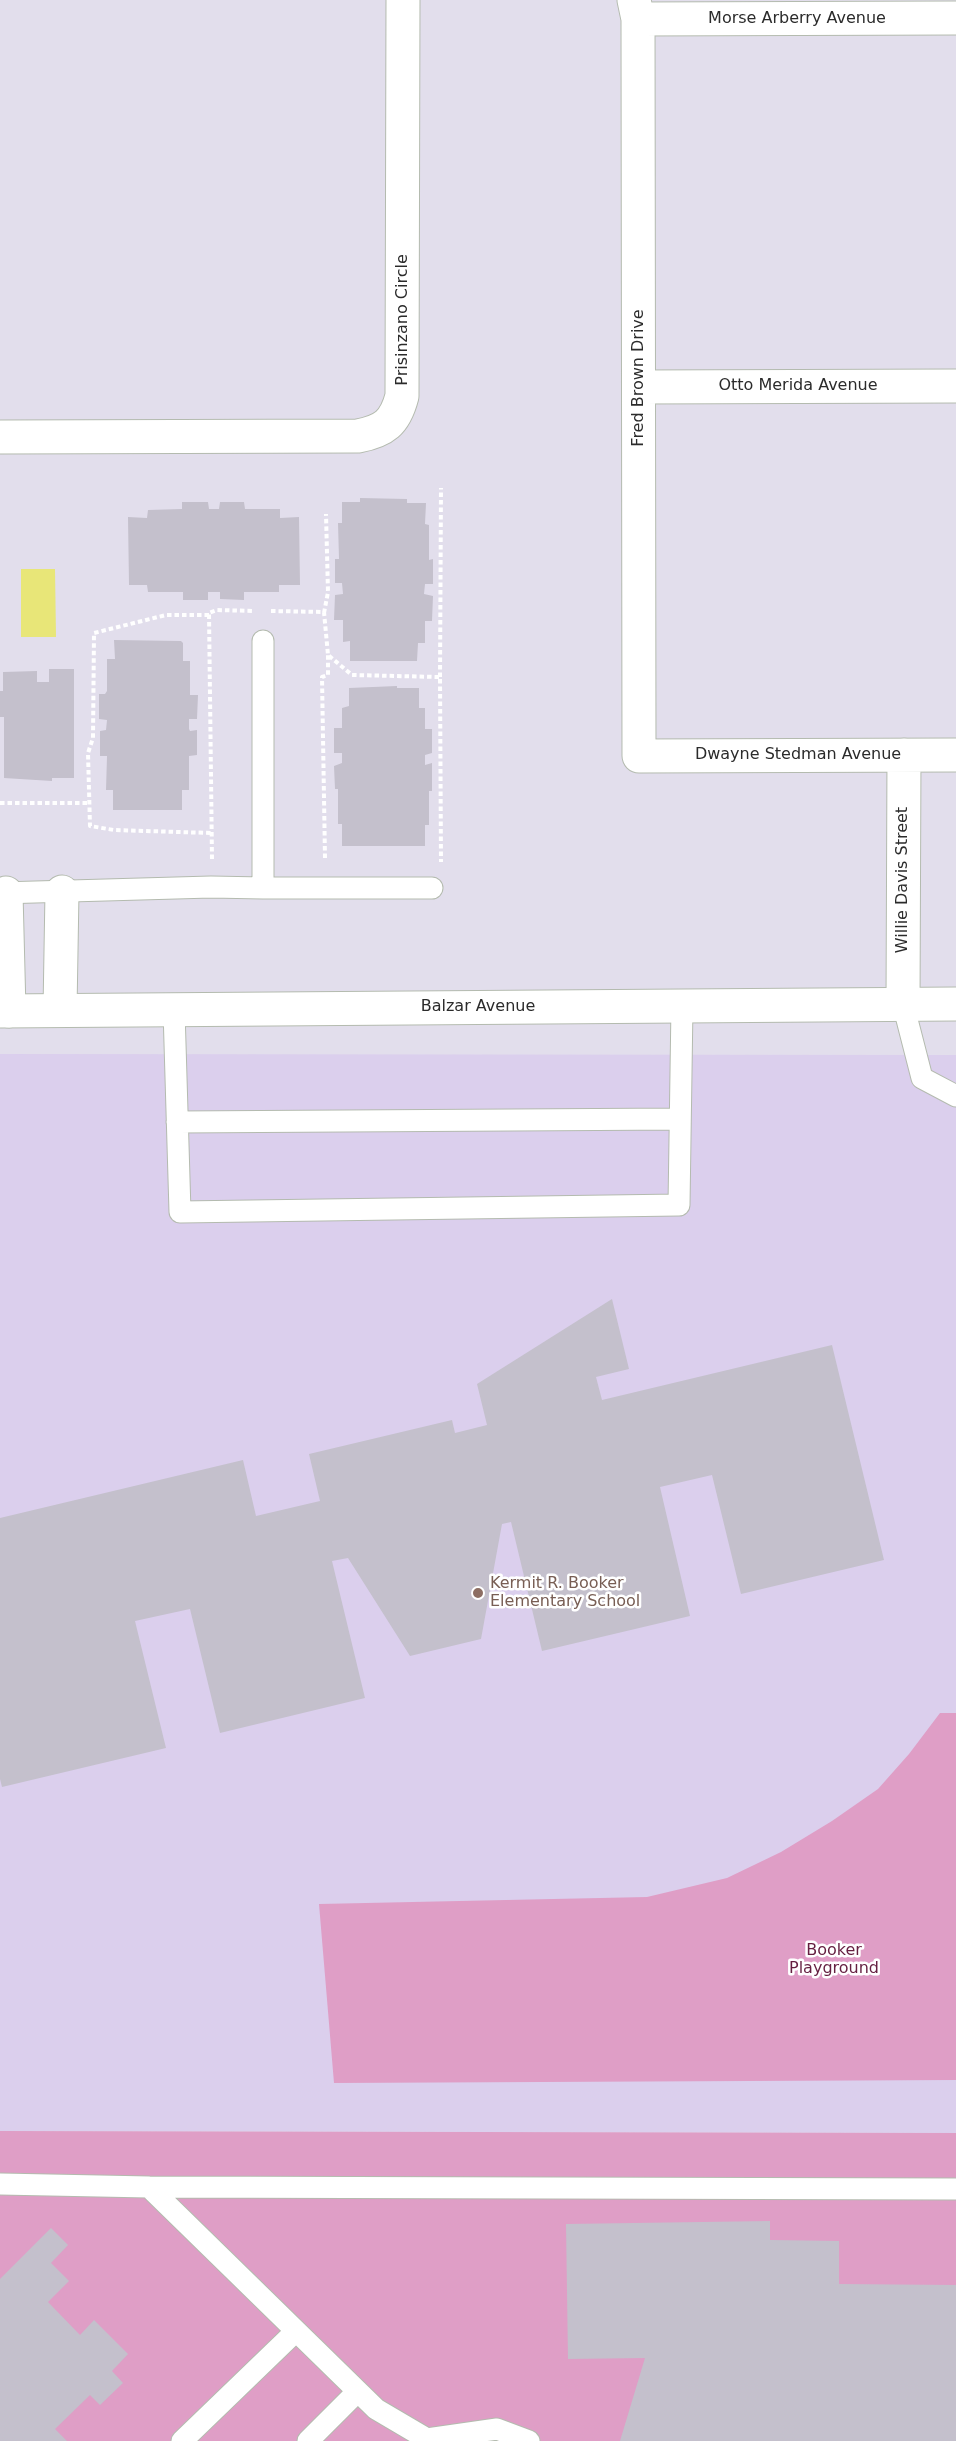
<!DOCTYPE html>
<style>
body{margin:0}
canvas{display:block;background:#e2deec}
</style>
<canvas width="956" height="2441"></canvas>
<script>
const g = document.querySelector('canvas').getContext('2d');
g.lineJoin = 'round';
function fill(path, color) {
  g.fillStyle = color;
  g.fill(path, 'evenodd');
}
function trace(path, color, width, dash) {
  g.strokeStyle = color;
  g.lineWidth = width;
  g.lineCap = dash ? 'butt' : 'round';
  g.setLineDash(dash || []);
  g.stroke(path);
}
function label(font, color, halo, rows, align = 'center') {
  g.font = font + ' "DejaVu Sans",sans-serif';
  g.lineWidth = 5;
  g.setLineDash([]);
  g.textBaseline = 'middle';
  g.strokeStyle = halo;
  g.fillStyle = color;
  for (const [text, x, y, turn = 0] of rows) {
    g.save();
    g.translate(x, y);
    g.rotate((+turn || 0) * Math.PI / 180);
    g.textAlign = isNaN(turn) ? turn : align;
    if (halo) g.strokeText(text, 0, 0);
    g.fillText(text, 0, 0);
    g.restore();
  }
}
fill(new Path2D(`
 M0,1054l956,1v1078l-956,-2z`), '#dbcfed');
fill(new Path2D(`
 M940,1713h16v367l-622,3 -15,-179 328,-7 80,-19 54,-26 51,-31 46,-32 31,-35z
 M0,2131l956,2v308h-956z`), '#df9ec6');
fill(new Path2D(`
 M21,569h34l1,68h-35z`), '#e8e678');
fill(new Path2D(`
 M360,498l47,1v4h19l-1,21 4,1v35l4,-1v25h-8l-1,10 9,2 -1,25h-7v22h-7l-1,18h-67v-20l-7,1v-22h-9l1,-25 8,-1 -1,-11h-7v-24h4l-1,-36h4v-21h18z
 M182,502h26l1,7h10l1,-7h24l1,7h35v9l19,-1 1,68h-21v7h-35v8l-24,-1v-7h-12v8h-25v-8h-35l-1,-7h-18l-1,-68 19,1 1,-8 34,-1z
 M114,640l67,1 2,2v18h7v34h8l-1,24h-8v10l1,2 7,-1v25l-8,1v34h-7v20h-69v-20h-7l1,-34h-7v-25l6,-1 1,-10 -8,-1v-25h6l2,-3v-32h8z
 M49,669h25v109h-22v3l-48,-3v-61h-4v-26h3v-19l34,-1v11h12z
 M397,686v2h22v20h6v21h7v24l-7,2v10l7,-2v28h-3v34h-4v21h-83v-22h-4v-35h-3l-1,-23 8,-3v-10h-8v-25h8v-20l7,-2v-18z
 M612,1299l17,70 -33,8 6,23 230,-55 52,215 -143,34 -29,-119 -52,12 30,129 -148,35 -31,-129 -9,2 -21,115 -71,17 -62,-98 -16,3 33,137 -145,35 -30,-124 -55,12 31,127 -164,39 -2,-8v-261l243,-58 13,56 64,-15 -11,-47 143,-34 3,13 32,-8 -10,-41z
 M770,2221v19l69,1v43l117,1v156h-336l25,-83 -77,1 -2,-135z
 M51,2228l17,17 -17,18 18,18 -21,21 32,33 14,-15 34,34 -16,17 11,12 -23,22 -10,-10 -35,34 12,12h-67v-162z`), '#c4c0cc');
const service = new Path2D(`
 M263,641v247h169
 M0,893l211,-6 52,1
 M903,1004l19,74 34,18
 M174,1010l6,202 499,-7 3,-199
 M177,1122l503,-3
 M0,2184l149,3 227,222 51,30 70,-10 32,12
 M149,2187l807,2
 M182,2441l114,-110
 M308,2441l49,-49`);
const minor = new Path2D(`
 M634,0l4,19 1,737 317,-1
 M638,19l318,-1
 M639,387l317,-1
 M0,437l358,-1c26,-5 37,-13 44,-40l1,-396
 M6,893l3,118
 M903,1004l1,-249
 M60,1010l2,-118`);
const tertiary = new Path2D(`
 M0,1011l956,-7`);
trace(service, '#b4bbaf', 23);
trace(minor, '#b4bbaf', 35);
trace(tertiary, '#b4bbaf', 35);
trace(new Path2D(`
 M271,611l53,1 4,43 24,20 88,2 1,185
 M324,613l4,-21 -2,-78
 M209,615h-43l-72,18 -1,105 -5,15 2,73 24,4 97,3
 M440,677l1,-189
 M0,803h89
 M325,858l-3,-181 6,-2v-20
 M212,859l-3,-246 8,-3 37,1`), '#fff', 4, [4.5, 3]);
trace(service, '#fff', 21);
trace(minor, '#fff', 33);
trace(tertiary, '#fff', 33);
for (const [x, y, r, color] of [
 [478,1593,6,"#8d6e63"]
]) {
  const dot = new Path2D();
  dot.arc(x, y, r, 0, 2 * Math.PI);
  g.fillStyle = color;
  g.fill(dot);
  trace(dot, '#fff', 2);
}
label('16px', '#2b2b2b', '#fff', [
 ["Morse Arberry Avenue",797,19],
 ["Prisinzano Circle",403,320,-90],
 ["Fred Brown Drive",639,378,-90],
 ["Otto Merida Avenue",798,386],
 ["Dwayne Stedman Avenue",798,755],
 ["Willie Davis Street",903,880,-90],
 ["Balzar Avenue",478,1007]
]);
label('16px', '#785e54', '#fff', [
 ["Kermit R. Booker",490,1584],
 ["Elementary School",490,1602]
], 'left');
label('16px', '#651f41', '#fff', [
 ["Booker",834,1951],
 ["Playground",834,1969]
]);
</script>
